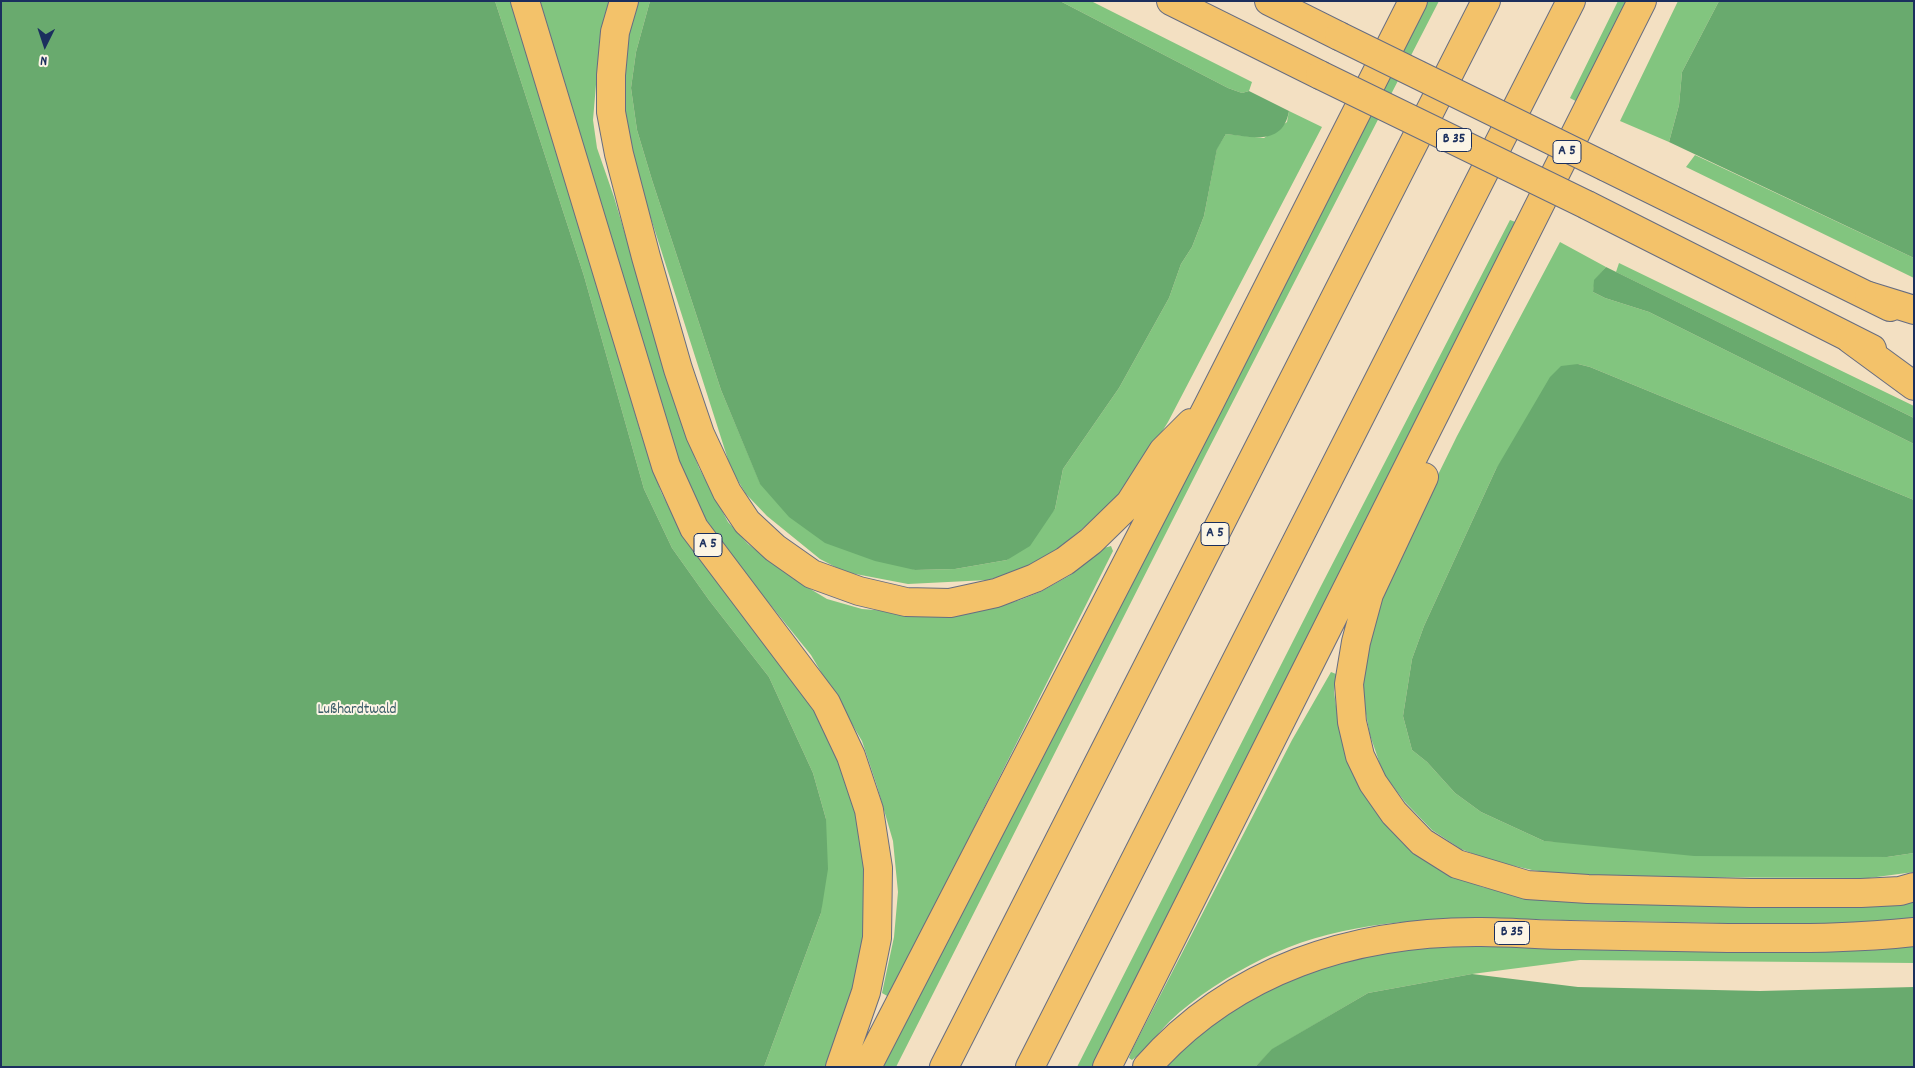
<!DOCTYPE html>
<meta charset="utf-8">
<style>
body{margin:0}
#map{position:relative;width:1915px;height:1068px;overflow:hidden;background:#f3e0c2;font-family:Dekko,sans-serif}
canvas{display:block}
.frame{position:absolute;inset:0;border:2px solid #1b2f5e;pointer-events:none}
.north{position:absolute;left:20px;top:20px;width:50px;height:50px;-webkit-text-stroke:4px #fcf5e5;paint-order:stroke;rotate:184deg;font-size:14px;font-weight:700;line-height:20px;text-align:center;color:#1b2f5e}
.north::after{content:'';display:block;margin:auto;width:18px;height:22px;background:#1b2f5e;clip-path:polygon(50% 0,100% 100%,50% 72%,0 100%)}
</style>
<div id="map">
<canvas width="1915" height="1068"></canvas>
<div class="frame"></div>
<div class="north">N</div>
</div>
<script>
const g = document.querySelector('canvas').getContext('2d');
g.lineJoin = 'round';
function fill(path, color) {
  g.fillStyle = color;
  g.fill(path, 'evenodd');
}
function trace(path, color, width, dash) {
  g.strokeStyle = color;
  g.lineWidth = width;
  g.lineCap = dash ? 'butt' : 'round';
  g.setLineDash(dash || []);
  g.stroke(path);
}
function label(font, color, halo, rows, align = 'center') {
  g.font = font + ' Dekko,sans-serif';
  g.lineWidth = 4;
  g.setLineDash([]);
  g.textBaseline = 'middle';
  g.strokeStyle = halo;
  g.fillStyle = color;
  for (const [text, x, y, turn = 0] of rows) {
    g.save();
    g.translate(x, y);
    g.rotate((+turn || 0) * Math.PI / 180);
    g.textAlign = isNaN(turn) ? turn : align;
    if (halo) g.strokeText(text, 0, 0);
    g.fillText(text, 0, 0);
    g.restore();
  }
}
fill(new Path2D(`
 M495,1h17l130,436 19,55 25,49 102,126 30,47 38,86 11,61 -2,88 -35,118h-66l57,-154 5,-94 -13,-46 -44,-96 -60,-77 -37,-52 -28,-59 -60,-213z
 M540,1h71l-9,25 -4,35 -5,59 4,28 17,49 65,220 20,51 29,54 20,22 49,37 30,18 35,10 37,3 99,-6 22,-6 20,-8 29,-16 35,-28 7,-2 2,5 -224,446 -7,-4 12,-56 4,-45 -5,-51 -16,-55 -15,-45 -51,-86 -77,-95 -30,-43 -27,-57z
 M637,1h13l-14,51 -5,36 6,42 15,50 69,210 39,93 155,87 40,-1 52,-9 48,-51 8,-40 56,-81 50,-90 12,-34 11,-17 12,-31 13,-68 9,-14 38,4 23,-16 2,-11 33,16 -154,295 -33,54 -25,30 -55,45 -34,19 -33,10 -80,4 -63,-12 -25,-13 -53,-43 -21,-22 -15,-25 -91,-285c-17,-64 -27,-119 -3,-183z
 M1060,1h31l161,81 -3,9 -7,2 -14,-5z
 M1425,1h14l-232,451 -311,615h-16z
 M1618,1h16l-51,104 -13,-7z
 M1678,1h41l-37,71 -3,33 -10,37 -49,-21z
 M1695,155l219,103v20l-228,-111z
 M1510,220l11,4 -429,843h-15l244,-481z
 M1560,242l46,25 -11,13 -2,12 12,6 44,14 265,132v56l-324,-133 -12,-3 -82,105 -72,157 -12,33 -9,57 9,34 15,12 28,31 26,19 63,29 343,16 27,-4v19l-45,6 -287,-1 -50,-7 -43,-10 -28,-11 -29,-19 -27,-28 -22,-29 -13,-38 -7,-37 2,-63 15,-42 77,-157z
 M1619,263l295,143v12l-298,-146z
 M1331,672l5,2 -2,18 4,28 13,41 103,114 28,12 33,8 399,2v22c-22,1 -44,5 -66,5 -95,1 -191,-3 -285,-4 -100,-2 -209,-7 -301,39 -32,16 -67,38 -92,62 -13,13 -23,28 -38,39l-3,-2 2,-6 161,-312z
 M1914,944v19l-334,-3 -108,14 -104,19 -95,56 -18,18h-93l56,-48 39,-25 32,-15 49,-17 41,-9 52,-5 70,-3 313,6 66,-1z`), '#82c57f');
fill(new Path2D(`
 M1,1h494l89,275 60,213 28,59 37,52 60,77 44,96 13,46 2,50 -7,44 -57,154h-763z
 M650,1h410l168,87 14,5 7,-2 40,20c-6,35 -37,26 -63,23l-9,15 -13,67 -12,31 -11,17 -12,34 -50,90 -56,81 -8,40 -25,37 -23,14 -52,9 -40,1 -40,-9 -50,-18 -36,-26 -29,-33 -39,-94 -69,-210 -15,-50 -6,-42 5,-36z
 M1719,1h195v257l-245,-116 10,-37 3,-33z
 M1606,267l308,151v26l-265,-132 -44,-14 -12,-6 1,-12z
 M1578,364l12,3 324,133v353l-27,4 -193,-1 -150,-15 -63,-29 -26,-19 -28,-31 -15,-12 -9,-34 9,-57 12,-33 72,-157 54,-92 11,-11z
 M1472,974l106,13 182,4 154,-4v80h-659l17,-18 96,-56z`), '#69aa6e');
const trunk = new Path2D(`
 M1171,1l149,74
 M1269,1l70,35
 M1606,167l284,140
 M1587,205l285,144`);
const motorway = new Path2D(`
 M525,1l141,465 28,62 132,175 25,53 18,54 9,58 -1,70 -11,54 -26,75
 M624,1l-9,31 -4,43v37l8,42 27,103 32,112 22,65 27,58 20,30 28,26 37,26 47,17 47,11 44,1 46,-10 39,-15 30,-17 26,-20 39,-38 33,-52 28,-28
 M1869,296l45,14
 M1850,339l64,47
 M1424,477l-55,117 -13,48 -7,42 3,38 8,34 13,27 21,30 28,29 35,22 70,21 61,4 162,4h111l39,-2 14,-4
 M867,1067l341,-661 205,-405
 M944,1067l542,-1066
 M1030,1067l541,-1066
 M1107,1067l535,-1066
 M1147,1067c86,-98 207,-136 334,-135 30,0 60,3 89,3 53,1 105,2 158,3 62,0 124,1 186,-6`);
trace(trunk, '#676d81', 30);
trace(motorway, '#676d81', 30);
trace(trunk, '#f3c26a', 28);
trace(motorway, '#f3c26a', 28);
const trunkBridge = new Path2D(`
 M1339,36l267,131
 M1320,75l267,130`);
trace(trunkBridge, '#676d81', 30, []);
trace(trunkBridge, '#f3c26a', 28);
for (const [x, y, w] of [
 [1454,140,35],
 [1567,152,28],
 [1215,534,28],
 [708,545,28],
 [1512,933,35]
]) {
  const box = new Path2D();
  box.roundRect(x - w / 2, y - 11.5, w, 23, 4);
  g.fillStyle = '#fcf5e5';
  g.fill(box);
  trace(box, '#1b2f5e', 1);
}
label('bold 14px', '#1b2f5e', null, [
 ["B 35",1454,140],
 ["A 5",1567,152],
 ["A 5",1215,534],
 ["A 5",708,545],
 ["B 35",1512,933]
]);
label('15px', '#3a5c68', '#fcf5e5', [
 ["Lußhardtwald",357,711]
]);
</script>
